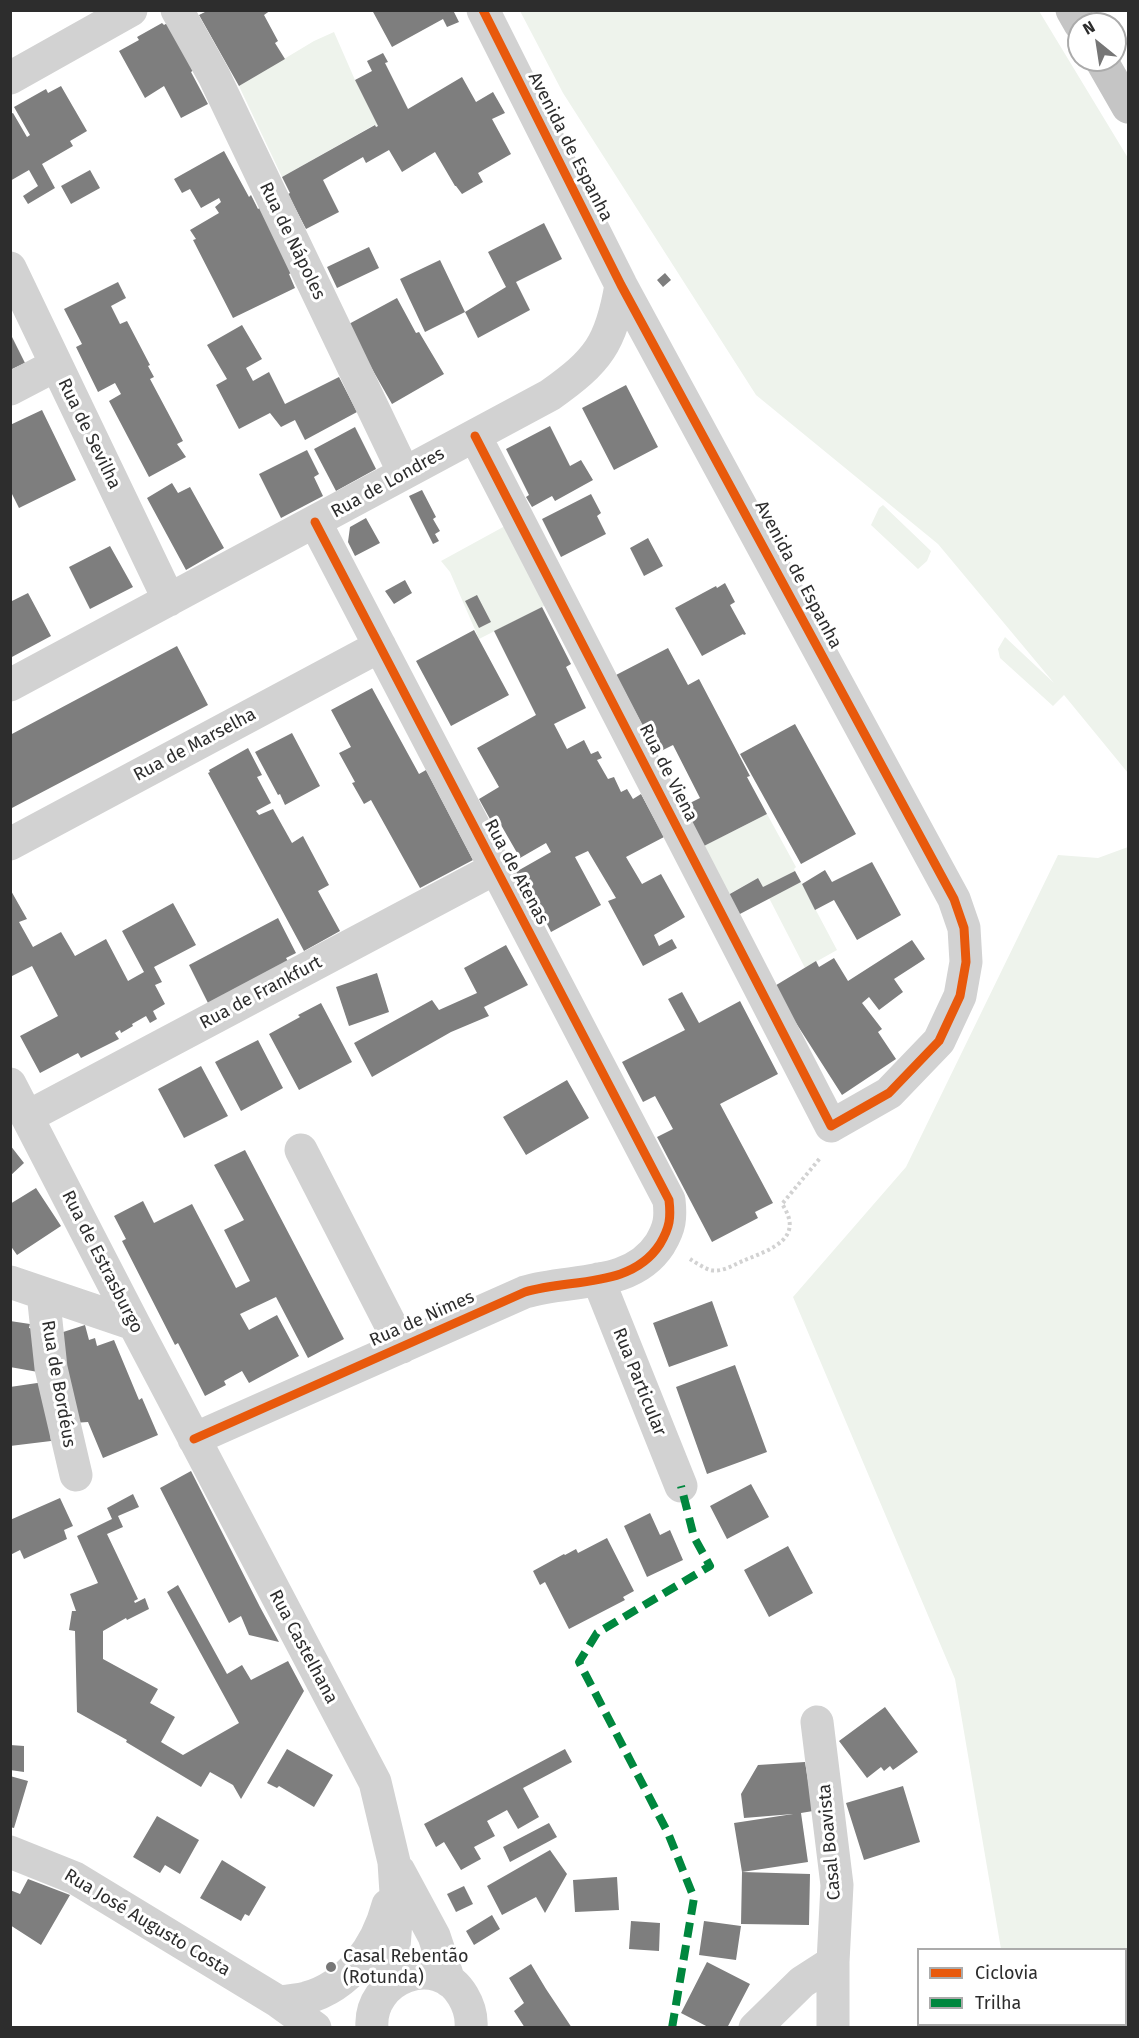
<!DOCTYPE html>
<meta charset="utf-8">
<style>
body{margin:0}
#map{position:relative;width:1139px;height:2038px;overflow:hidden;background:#fff;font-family:"Fira Sans",sans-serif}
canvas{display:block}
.frame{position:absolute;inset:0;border:12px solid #2d2d2d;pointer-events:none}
.legend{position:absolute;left:917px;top:1948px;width:210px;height:78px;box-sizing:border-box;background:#fff;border:2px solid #ababab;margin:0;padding:8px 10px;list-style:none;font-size:18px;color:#2d2d2d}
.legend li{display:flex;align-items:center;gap:12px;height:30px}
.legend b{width:30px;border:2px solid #ababab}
.north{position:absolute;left:1067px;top:12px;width:60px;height:60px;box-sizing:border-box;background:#fff;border:2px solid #ababab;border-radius:50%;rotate:330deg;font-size:16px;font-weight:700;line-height:24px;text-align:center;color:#2d2d2d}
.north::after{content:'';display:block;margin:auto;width:21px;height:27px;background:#767676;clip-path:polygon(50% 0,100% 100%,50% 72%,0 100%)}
</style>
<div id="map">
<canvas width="1139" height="2038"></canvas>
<div class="frame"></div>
<ul class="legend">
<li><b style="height:8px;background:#e8590c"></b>Ciclovia</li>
<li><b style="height:8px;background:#00873e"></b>Trilha</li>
</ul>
<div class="north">N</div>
</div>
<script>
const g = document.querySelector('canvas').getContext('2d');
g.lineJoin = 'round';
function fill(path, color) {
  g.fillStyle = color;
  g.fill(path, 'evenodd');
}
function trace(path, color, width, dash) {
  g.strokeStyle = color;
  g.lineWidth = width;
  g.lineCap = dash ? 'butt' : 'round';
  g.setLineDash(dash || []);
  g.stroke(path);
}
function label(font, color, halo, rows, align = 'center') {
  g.font = font + ' "Fira Sans",sans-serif';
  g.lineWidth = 6;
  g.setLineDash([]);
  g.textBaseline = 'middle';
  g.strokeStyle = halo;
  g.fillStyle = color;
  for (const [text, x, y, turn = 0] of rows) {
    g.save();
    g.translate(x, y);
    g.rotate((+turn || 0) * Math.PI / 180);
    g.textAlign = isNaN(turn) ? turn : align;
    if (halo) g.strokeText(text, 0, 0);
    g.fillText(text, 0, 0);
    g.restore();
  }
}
fill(new Path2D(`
 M520,11h519l89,147v615l-64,-78 -11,11 -53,-48 -2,-9 7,-12 49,46 -116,-139 -182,-149 -193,-302z
 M334,32l21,48 23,46 -4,-1 -92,52 -43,-91 75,-45z
 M883,505l48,46 -4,10 -9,8 -47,-44 8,-17z
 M505,526l41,79 -67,34 -29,-67 -9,-11z
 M767,814l29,53 -2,2 1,2 -32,16 -5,-9 -29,16 -25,-48z
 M1128,847v1180h-113l-1,-2 112,-1v-74l-125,-1 -46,-270 -162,-382 113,-130 152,-312 40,3z
 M801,882l36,68 -32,18 -36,-70z`), '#eef3ec');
fill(new Path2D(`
 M204,10h67l-7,5 14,26 -3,2 10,16 -46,27 -40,-71 6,-3z
 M372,10h81l6,12 -12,5 -4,-8 -51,28z
 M169,22l26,47 -4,3 17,32 -27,14 -17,-32 -19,12 -26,-47 20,-11 -2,-3 25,-14 2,2z
 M383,53l5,9 -3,1 23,46 54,-32 14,25 17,-10 12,21 -13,6 19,35 -33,19 5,9 -21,12 -6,-8h-1l-20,-34 -33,20 -13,-22 -23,13 -3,-6 -40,23 16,32 -33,17 -18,-35 2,-1 -8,-16 93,-52 1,2 2,-1 -23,-46 17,-9 -5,-10z
 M61,86l26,45 -17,10 3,5 -31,18 13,24 -27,16 -5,-8 15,-10 -9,-16 -19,11v-67l3,-1 14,24 3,-2 -16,-28 32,-18 2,4z
 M224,151l25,46 2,-2 7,14 5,-3 33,65 -7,3 6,14 -62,30 -40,-78 3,-1 -6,-9 29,-17 -4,-6 6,-5 -2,-4 -18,10 -11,-19 -8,4 -8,-14z
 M90,170l10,18 -29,16 -10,-18z
 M544,223l18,36 -46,23 14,28 -52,28 -13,-26 41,-25 -18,-35z
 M369,247l10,21 -42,20 -10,-21z
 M440,260l25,52 -40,20 -25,-53z
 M665,273l6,7 -8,7 -6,-7z
 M118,282l8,16 -15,8 9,18 7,-3 23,44 -2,1 6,11 -4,2 33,62 -6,3 9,13 -37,20 -40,-76 12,-7 -6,-11 -17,9 -22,-45 6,-3 -18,-35z
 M397,298l19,35 3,-1 25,42 -52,30 -45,-79z
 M242,325l20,34 -16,9 7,13 16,-9 16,32 54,-27 18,35 -52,28 -10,-20 -14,7 -11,-14 -31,16 -23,-44 11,-6 -20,-34z
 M10,333l15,30 -15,7z
 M626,385l32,62 -44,23 -32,-62z
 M42,410l34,70 -57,28 -9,-18v-65z
 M550,426l20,40 11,-6 12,20 -38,21 -3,-5 -20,11 -6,-10 3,-2 -23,-46z
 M355,427l21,42 -40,22 -22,-42z
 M307,450l12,24 -5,3 9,19 -42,22 -22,-44z
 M172,483l6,10 12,-6 34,61 -38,22 -39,-72z
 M422,490l14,27 -3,2 7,12 -5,3 4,7 -6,3 -24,-48z
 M591,494l10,19 -4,3 9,18 -45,23 -19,-38z
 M366,518l14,25 -25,13 -7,-14 2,-15z
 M648,538l15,28 -19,10 -14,-28z
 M110,546l23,41 -43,22 -21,-42z
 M405,580l7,13 -18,11 -9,-13z
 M725,583l10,19 -5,3 16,29 -2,1 -1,-1 -41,22 -27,-48 41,-22 1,2z
 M28,593l23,43 -41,22v-56z
 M477,595l14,27 -12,6 -14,-27z
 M542,607l29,57 -5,3 20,41 -32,16 13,25 17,-9 7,14 7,-3 4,7 -5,2 11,19 6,-2 7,15 6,-3 6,10 8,-5 23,43 -38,20 16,27 19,-10 24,43 -31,18 5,11 13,-7 5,9 -34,18 -35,-65 8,-3 -28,-47 -13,6 26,48 -50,27 -14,-28 -6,3 -17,-34 37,-21 -5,-9 -26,15 -19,-33 -6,3 -16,-29 20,-12 -22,-39 59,-33 -42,-84z
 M474,630l35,65 -58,31 -35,-65z
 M177,646l31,59 -198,104v-74z
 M668,648l20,37 11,-6 51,97 -3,1 20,37 -63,32 -20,-40 16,-8 -27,-53 -16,8 -41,-78z
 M372,688l47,86 7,-4 47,90 -53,28 -49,-88 -7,4 -12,-21 3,-1 -16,-29 12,-6 -20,-37z
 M795,724l61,110 -55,30 -61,-110z
 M292,733l28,53 -35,19 -5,-11 -2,1 -23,-43z
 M248,748l14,27 -5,2 14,26 -15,8 3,4 14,-6 19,34 11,-7 26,49 -11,6 22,40 -36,20 -96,-178 2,-1 -1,-2z
 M872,862l29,53 -44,25 -23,-40 -19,10 -13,-26 23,-14 7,12z
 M795,871l6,11 -63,33 -10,-20 30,-17 5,9z
 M10,889l17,30 -8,3 14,25 28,-15 14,24 31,-17 22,42 16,-9 -22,-41 51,-28 23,42 -42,22 8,15 -7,3 10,19 -12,7 4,8 -7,4 -4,-7 -14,8 1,2 -12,7 -1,-3 -5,3 4,6 -38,19 -3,-5 -38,20 -20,-37 38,-20 -26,-50 -22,11z
 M278,918l18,35 -10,5 3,5 -80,42 -20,-40z
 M912,940l13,19 -31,20 9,13 -24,18 -10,-13 -7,6 20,26 -4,3 18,27 -54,36 -69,-108 43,-26 3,6 15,-9 14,23z
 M506,945l22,40 -44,22 5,9 -38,16 -79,45 -18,-34 78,-43 7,10 38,-17 -13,-25z
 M377,973l12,39 -40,14 -13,-39z
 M682,992l17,31 41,-22 38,73 -58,30 53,99 -18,9 3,6 -46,24 -55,-105 16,-8 -18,-33 -12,6 -21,-40 63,-32 -17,-31z
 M321,1003l31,59 -53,28 -30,-56 31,-17 -2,-2z
 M258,1040l25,48 -42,23 -26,-49z
 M201,1066l27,50 -44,22 -26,-49z
 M567,1080l22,38 -63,37 -23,-38z
 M10,1145l14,18 -14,13z
 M245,1150l99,189 -36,19 -32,-61 -36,17 9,16 28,-15 22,41 -50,27 -7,-12 -18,10 2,4 -21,11 -27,-53 -3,2 -53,-104 4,-2 -12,-23 29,-15 11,22 38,-19 44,84 14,-7 -26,-51 20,-10 -30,-55z
 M36,1188l25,38 -44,29 -7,-10v-41z
 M712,1301l16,45 -59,21 -16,-44z
 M10,1321l20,3 -1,4 16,3 -7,41 -28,-5z
 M85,1325l4,15 6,-2 2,8 17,-6 25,60 3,-2 16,37 -55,23 -15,-36 -15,1 -16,-89z
 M735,1365l32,87 -60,22 -31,-87z
 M44,1382l7,59 -41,5v-59z
 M191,1471l69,136 19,35 -30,-7 -8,-19 -12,7 -69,-135z
 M751,1484l18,33 -42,22 -17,-33z
 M133,1494l6,13 -21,9 5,11 -16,7 31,65 -4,2 1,2 10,-5 4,11 -22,11 -1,-2 -23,13v28l55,30 -8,14 25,14 -14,25 22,13 56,-32 -72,-131 11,-7 49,89 15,-9 9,15 37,-19 16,30 -63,108 -8,-14 -23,-13 -9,15 -75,-45 1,-2 -50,-28 -2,-81 -6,-1 3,-19h4l-6,-17 28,-11 -21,-47 35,-17 -5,-11z
 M60,1498l13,28 -9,4 3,9 -43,20 -4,-9 -10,5v-35z
 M650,1513l10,22 10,-5 13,30 -36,17 -23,-51z
 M607,1538l27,53 -11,6 2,3 -56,29 -24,-47 -5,3 -7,-14 31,-17 1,1 11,-6 2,4z
 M788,1546l25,47 -44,24 -25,-47z
 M885,1707l33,45 -25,18 -3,-4 -6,5 -3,-4 -14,11 -28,-37z
 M10,1745l14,1v26l-14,-2z
 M287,1749l46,26 -19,32 -35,-21 -2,2 -10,-5z
 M565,1749l7,13 -49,26 16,29 -21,12 -11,-19 -20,11 8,15 -21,11 7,12 -20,11 -17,-28 -8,5 -12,-23z
 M805,1762l8,49 -12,2 7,49 -66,10 68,2 -1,51 -68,-1 1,-52 -8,-49 59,-9 -49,4 -3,-24 17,-29z
 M10,1776l18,5 -14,47 -4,-1z
 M903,1786l17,56 -56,18 -18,-57z
 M157,1816l42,24 -19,34 -15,-9 -5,8 -27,-16z
 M549,1823l8,14 -47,25 -7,-15z
 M550,1850l17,24 -22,39 -9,-16 -34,18 -15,-29z
 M222,1860l44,27 -17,29 -4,-2 -4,7 -41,-23z
 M617,1877l2,33 -44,2 -2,-32z
 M28,1879l42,16 -29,50 -31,-20v-35l10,4z
 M464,1886l9,18 -17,8 -9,-18z
 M492,1915l8,14 -26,16 -8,-14z
 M631,1921l29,2 -1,28 -30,-2z
 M704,1921l37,5 -5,34 -37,-5z
 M707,1962l43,22 -23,44h-17l-29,-15z
 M531,1964l15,25 26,39h-47l-11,-17 10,-8 -15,-25z`), '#7e7e7e');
trace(new Path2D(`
 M690,1259c6,4 14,9 20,11 12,3 25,-6 35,-10 27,-11 60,-22 37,-56l39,-47`), '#d2d2d2', 4, [3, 3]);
trace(new Path2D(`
 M177,10l37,66 190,397
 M10,78l121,-68
 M10,268l159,332
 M10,389l46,-24
 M475,436l356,690 58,-33 50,-52 21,-45 6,-34 -2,-34 -10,-29 -333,-614 -138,-275
 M10,685l540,-290c48,-34 61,-51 71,-110
 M10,844l370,-198
 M10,1084l124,240 241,458 19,80 3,47 -6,75
 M27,1117l469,-249
 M301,1150l101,197
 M598,1279l83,207
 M10,1282l124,42
 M43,1293l8,75 25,107
 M194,1439l331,-147c45,-14 106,-3 135,-48 10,-17 11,-26 9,-44l-354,-678
 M817,1722l20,163 -4,77v66
 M10,1852l65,26 204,124 36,26
 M399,1871l35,65 15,45
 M279,2002c9,-1 18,-2 27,-4 43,-12 71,-51 82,-93
 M372,2028c-4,-50 65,-77 91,-32 6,10 9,20 8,32
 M755,2028l47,-46 31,-20`), '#d2d2d2', 33);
trace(new Path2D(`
 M1072,10l8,14
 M1101,60l27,47`), '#c5c5c5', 33);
trace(new Path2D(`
 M672,2028l22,-130 -26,-65 -89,-171 18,-29 113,-67 -16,-29 -13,-51`), '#00873e', 8, [15, 8]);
trace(new Path2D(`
 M475,436l356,690 58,-33 50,-52 21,-45 6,-34 -2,-34 -10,-29 -333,-614 -138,-275
 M194,1439l331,-147c45,-14 106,-3 135,-48 10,-17 11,-26 9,-44l-354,-678`), '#e8590c', 9);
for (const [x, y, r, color] of [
 [331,1967,6,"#767676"]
]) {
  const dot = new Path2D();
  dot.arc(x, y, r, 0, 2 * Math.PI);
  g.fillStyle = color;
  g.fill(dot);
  trace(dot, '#fff', 2);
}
label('18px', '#2d2d2d', '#fff', [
 ["Avenida de Espanha",570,147,63],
 ["Rua de Nápoles",292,241,64],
 ["Rua de Sevilha",89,434,64],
 ["Rua de Londres",388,483,-29],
 ["Avenida de Espanha",798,575,62],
 ["Rua de Marselha",195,745,-28],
 ["Rua de Viena",668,773,63],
 ["Rua de Atenas",516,872,62],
 ["Rua de Frankfurt",261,993,-28],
 ["Rua de Estrasburgo",102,1262,63],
 ["Rua de Nimes",422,1319,-24],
 ["Rua Particular",639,1382,68],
 ["Rua de Bordéus",58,1384,80],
 ["Rua Castelhana",303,1647,62],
 ["Casal Boavista",830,1842,-95],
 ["Rua José Augusto Costa",147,1923,31]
]);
label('18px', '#2d2d2d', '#fff', [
 ["Casal Rebentão",343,1957],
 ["(Rotunda)",343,1978]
], 'left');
</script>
